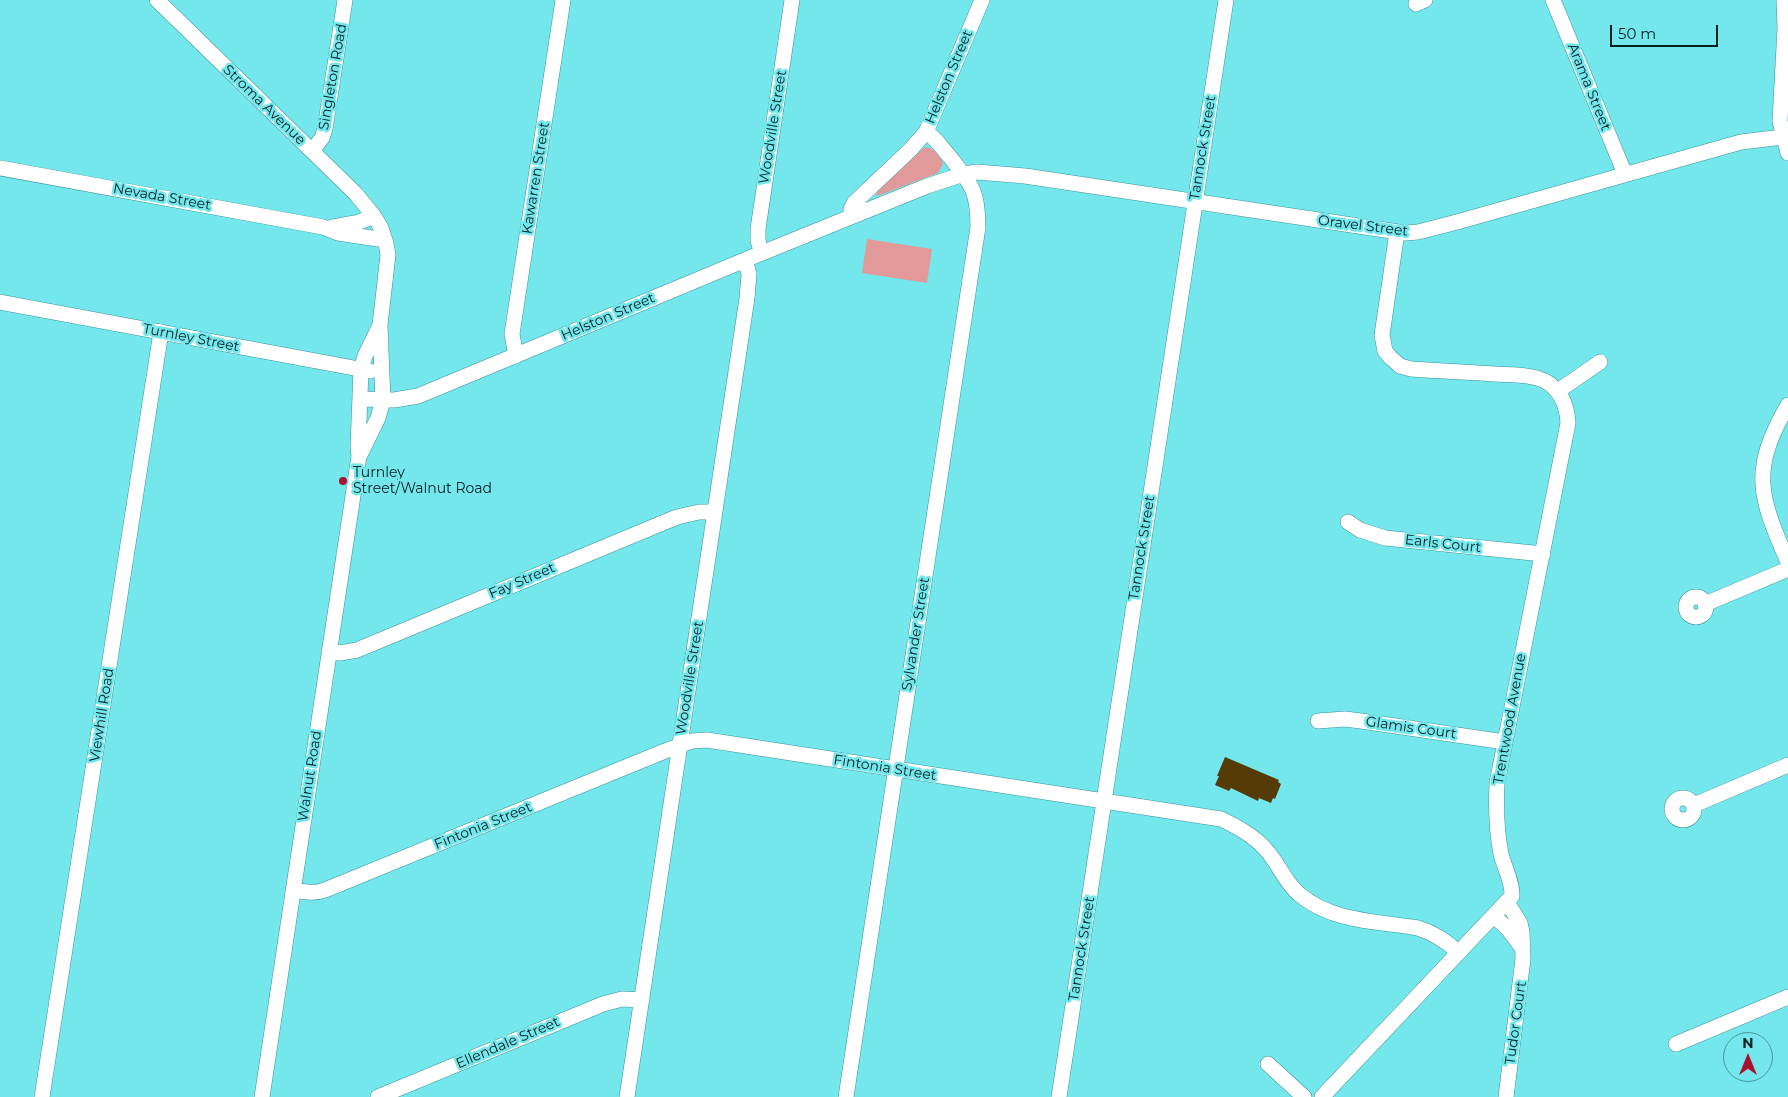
<!DOCTYPE html>
<style>
body{margin:0}
#map{position:relative;width:1788px;height:1097px;overflow:hidden;background:#73e7ec;font-family:Montserrat,sans-serif}
canvas{display:block}
.north{position:absolute;left:1723px;top:1032px;width:50px;height:50px;box-sizing:border-box;background:#73e7ec;border:1px solid #47979b;border-radius:50%;rotate:0deg;font-size:14px;font-weight:700;line-height:20px;text-align:center;color:#061f21}
.north::after{content:'';display:block;margin:auto;width:18px;height:22px;background:#a9122f;clip-path:polygon(50% 0,100% 100%,50% 72%,0 100%)}
.scale{position:absolute;left:1610px;top:25px;width:108px;height:22px;box-sizing:border-box;border:2px solid #061f21;border-top:0;padding-left:6px;font-size:15px;line-height:18px;white-space:nowrap;color:#061f21;-webkit-text-stroke:4px #73e7ec;paint-order:stroke}
</style>
<div id="map">
<canvas width="1788" height="1097"></canvas>
<div class="north">N</div>
<div class="scale">50 m</div>
</div>
<script>
const g = document.querySelector('canvas').getContext('2d');
g.lineJoin = 'round';
function fill(path, color) {
  g.fillStyle = color;
  g.fill(path, 'evenodd');
}
function trace(path, color, width, dash) {
  g.strokeStyle = color;
  g.lineWidth = width;
  g.lineCap = dash ? 'butt' : 'round';
  g.setLineDash(dash || []);
  g.stroke(path);
}
function label(font, color, halo, rows, align = 'center') {
  g.font = font + ' Montserrat,sans-serif';
  g.lineWidth = 5;
  g.setLineDash([]);
  g.textBaseline = 'middle';
  g.strokeStyle = halo;
  g.fillStyle = color;
  for (const [text, x, y, turn = 0] of rows) {
    g.save();
    g.translate(x, y);
    g.rotate((+turn || 0) * Math.PI / 180);
    g.textAlign = isNaN(turn) ? turn : align;
    if (halo) g.strokeText(text, 0, 0);
    g.fillText(text, 0, 0);
    g.restore();
  }
}
fill(new Path2D(`
 M925,147c9,1 15,8 18,17l-5,9 -61,23 -1,-4 2,-3z
 M867,239l65,10 -5,34 -65,-10z`), '#e19a99');
fill(new Path2D(`
 M1225,757l54,23 -1,2 3,2 -6,15 -2,-1 -2,5 -12,-5 -1,3 -27,-13 -2,3 -14,-6 4,-9h-2z`), '#553c07');
const minor = new Path2D(`
 M157,0l198,193 19,23 7,12 5,15 2,12 -8,70 3,75 -5,18 -18,37
 M1553,0l72,174
 M1784,0l1,28 -5,93 8,32
 M1416,4l9,-4
 M312,151l10,-13 3,-9 20,-129
 M0,168l323,59 15,6 47,7
 M851,216v-7l3,-6 56,-53 16,-18 56,-132
 M332,227l27,-5 15,-6
 M762,253l-4,-12v-12l34,-229
 M0,302l370,69
 M516,356l-4,-22 51,-334
 M1558,391l42,-29
 M361,399l33,1 24,-4 339,-141 170,-69 37,-12 13,-2 48,4 380,57 13,-1 39,-10 284,-80 42,-5
 M1788,405c-38,65 -29,91 0,157
 M1348,522l12,8 25,8 158,16
 M1686 607a10 10 0 1 1 20 0a10 10 0 1 1-20 0Z
 M1705,604l83,-35
 M329,651l11,2 17,-3 320,-133 22,-5h16
 M1318,721l27,-2 16,2 144,21
 M1672 809a11 11 0 1 1 22 0a11 11 0 1 1-22 0Z
 M1694,805l94,-40
 M293,890c12,2 21,4 32,0l340,-139 27,-10 15,-1 514,79c21,10 40,21 53,41 8,12 14,25 25,34 32,28 79,27 119,34 16,5 28,13 40,24
 M1494,916l14,13 15,20
 M1676,1044l112,-47
 M1268,1064l36,33
 M42,1097l119,-765
 M262,1097l97,-641 -1,-9 3,-77 4,-14 15,-31
 M378,1097l225,-93 19,-5 20,1
 M627,1097l120,-799 2,-24 -4,-14
 M846,1097l132,-870c0,-37 -7,-43 -28,-70 -8,-9 -14,-19 -24,-25
 M1059,1097l167,-1097
 M1322,1097l190,-201c1,-13 -8,-29 -11,-42 -5,-24 -5,-47 -4,-71l71,-360c-1,-18 -7,-33 -23,-42 -15,-7 -34,-6 -50,-7 -28,-2 -56,-3 -84,-5l-11,-3 -10,-9 -5,-6 -3,-16 15,-103
 M1506,1097l17,-138 -1,-27 -2,-9 -13,-21`);
trace(minor, '#399397', 16);
trace(minor, '#fff', 15);
for (const [x, y, r, color] of [
 [343,481,5,"#a9122f"]
]) {
  const dot = new Path2D();
  dot.arc(x, y, r, 0, 2 * Math.PI);
  g.fillStyle = color;
  g.fill(dot);
  trace(dot, '#73e7ec', 2);
}
label('14px', '#061f21', '#73e7ec', [
 ["Singleton Road",333,77,-80],
 ["Helston Street",949,77,-67],
 ["Arama Street",1589,87,68],
 ["Stroma Avenue",264,105,44],
 ["Woodville Street",773,127,-81],
 ["Tannock Street",1203,148,-81],
 ["Kawarren Street",536,178,-81],
 ["Nevada Street",162,197,10],
 ["Oravel Street",1363,226,7],
 ["Helston Street",608,317,-23],
 ["Turnley Street",191,338,11],
 ["Earls Court",1443,544,6],
 ["Tannock Street",1142,548,-81],
 ["Fay Street",522,581,-23],
 ["Sylvander Street",916,634,-81],
 ["Woodville Street",690,678,-81],
 ["Viewhill Road",102,715,-81],
 ["Trentwood Avenue",1510,719,-80],
 ["Glamis Court",1411,728,8],
 ["Fintonia Street",885,768,9],
 ["Walnut Road",310,776,-81],
 ["Fintonia Street",483,826,-22],
 ["Tannock Street",1082,949,-81],
 ["Tudor Court",1516,1023,-82],
 ["Ellendale Street",508,1043,-23]
]);
label('14px', '#061f21', '#73e7ec', [
 ["Turnley",353,473],
 ["Street/Walnut Road",353,489]
], 'left');
</script>
